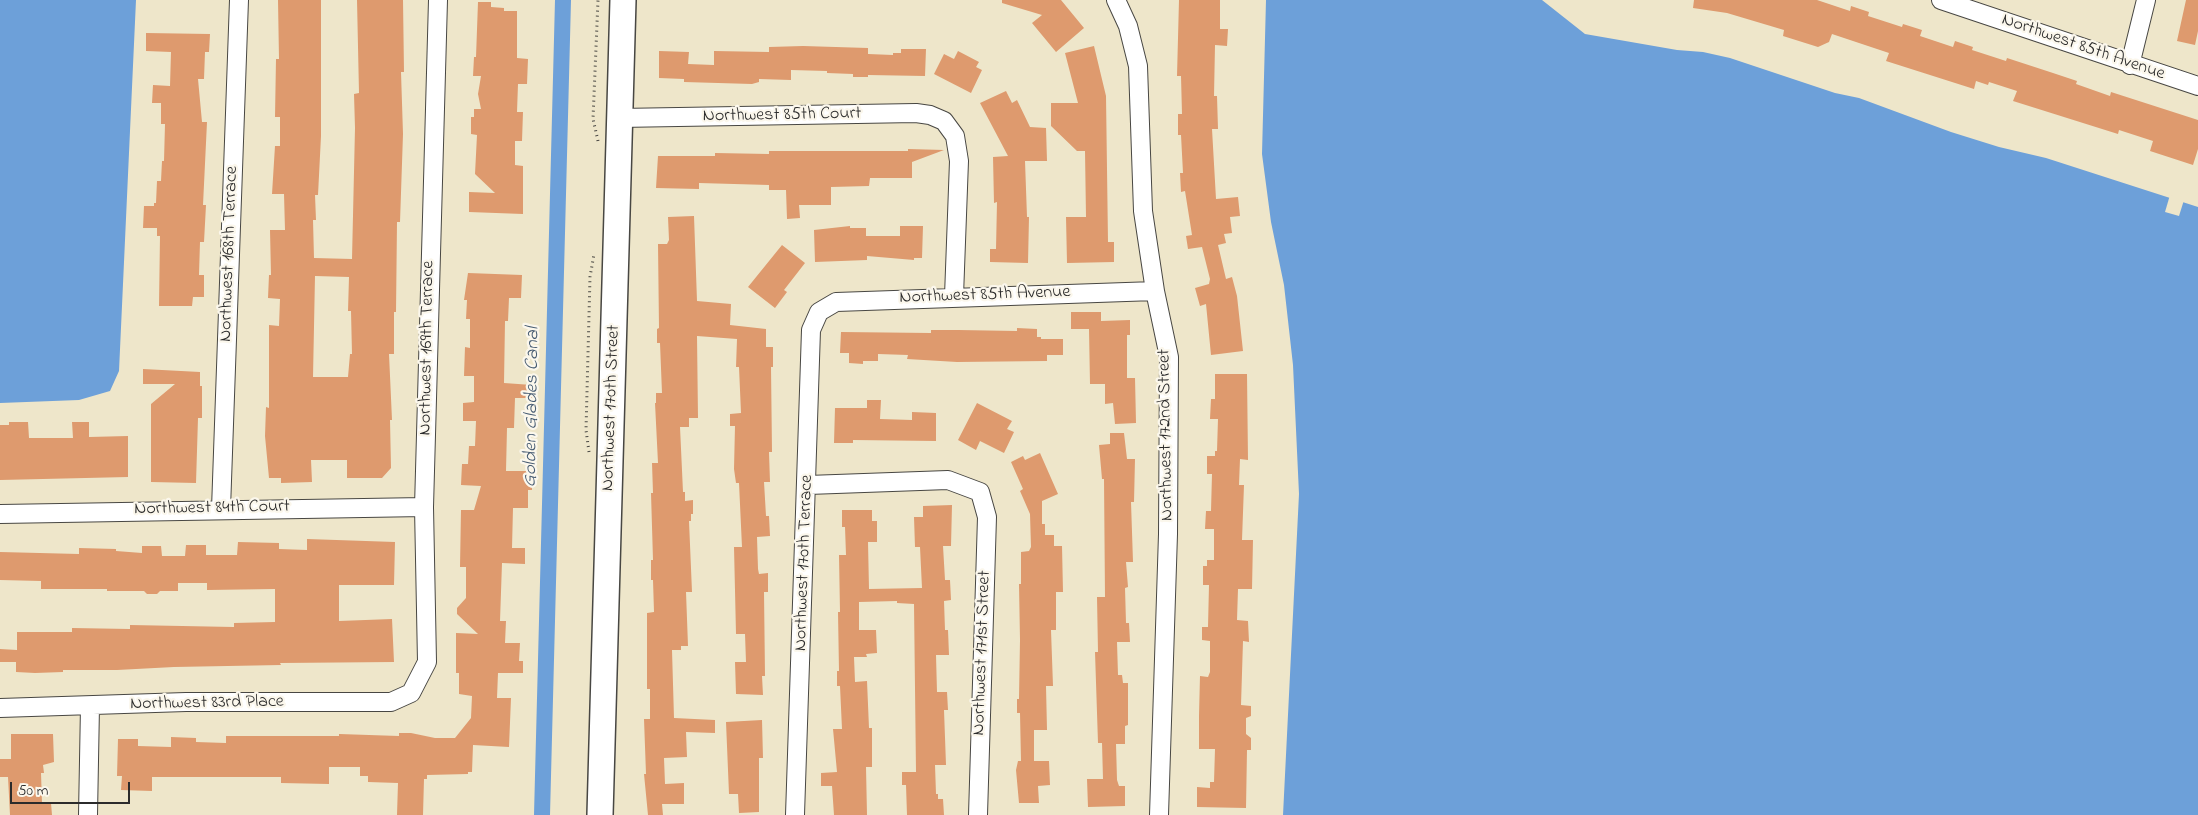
<!DOCTYPE html>
<style>
body{margin:0}
#map{position:relative;width:2198px;height:815px;overflow:hidden;background:#eee6ca;font-family:"Indie Flower",sans-serif}
canvas{display:block}
.scale{position:absolute;left:10px;top:782px;width:120px;height:22px;box-sizing:border-box;border:2px solid #2b2b2b;border-top:0;padding-left:6px;font-size:15px;line-height:18px;white-space:nowrap;color:#2b2b2b;-webkit-text-stroke:4px #fbf7ec;paint-order:stroke}
</style>
<div id="map">
<canvas width="2198" height="815"></canvas>
<div class="scale">50 m</div>
</div>
<script>
const g = document.querySelector('canvas').getContext('2d');
g.lineJoin = 'round';
function fill(path, color) {
  g.fillStyle = color;
  g.fill(path, 'evenodd');
}
function trace(path, color, width, dash) {
  g.strokeStyle = color;
  g.lineWidth = width;
  g.lineCap = dash ? 'butt' : 'round';
  g.setLineDash(dash || []);
  g.stroke(path);
}
function label(font, color, halo, rows, align = 'center') {
  g.font = font + ' "Indie Flower",sans-serif';
  g.lineWidth = 4.5;
  g.setLineDash([]);
  g.textBaseline = 'middle';
  g.strokeStyle = halo;
  g.fillStyle = color;
  for (const [text, x, y, turn = 0] of rows) {
    g.save();
    g.translate(x, y);
    g.rotate((+turn || 0) * Math.PI / 180);
    g.textAlign = isNaN(turn) ? turn : align;
    if (halo) g.strokeText(text, 0, 0);
    g.fillText(text, 0, 0);
    g.restore();
  }
}
fill(new Path2D(`
 M0,0h136l-17,371 -9,20 -31,9 -79,3z
 M1266,0h276l43,34 92,16 26,2 27,6 105,35 24,5 92,34 48,15 47,11 152,49v608h-915l16,-321 -6,-129 -9,-80 -13,-63 -9,-68z`), '#6da0d9');
fill(new Path2D(`
 M2170,195l14,5 -5,16 -14,-4z`), '#eee6ca');
trace(new Path2D(`
 M542,815l21,-815`), '#6da0d9', 16);
fill(new Path2D(`
 M278,0h43v136l-3,59h-3l1,25h-3l1,38 38,1 3,-131 -1,-34 5,-1 -2,-93h46l1,72h-3l2,62 -3,88h-3l-1,90h-2v42h-5l3,66h-2l1,48 -9,10h-35v-18h-36l1,22 -31,1v-5h-12l-4,-42 1,-29 3,1v-83l10,1 1,-27 -12,-1 1,-23h2l-1,-45h15l-1,-36h-12l3,-48h5v-29h-5l1,-58h3zM315,276l34,1 -1,34h3l1,43h-2l-2,23h-35z
 M1002,0h59l23,28 -28,24 -24,-29 10,-8 -40,-12z
 M1179,0h41v29h8l-1,17 -12,-1 -1,51h3l1,33h-6l4,70 22,-2 2,19 -10,1 2,16 -8,1 2,9 -8,2 8,34 6,-2 5,19 6,55 -32,4 -5,-51 -6,2 -5,-18 14,-4 1,-5 -8,-32 -14,2 -2,-13 6,-1 -7,-44 -4,1 -1,-19h3l-2,-38h-3v-21h4l-1,-38h-4z
 M1694,0h123l33,11 1,-5 18,6 -1,4 34,11 1,-3 19,6 -2,6 33,11 2,-6 18,6 -1,3 34,11 1,-3 46,15 24,8 -1,3 34,12 1,-4 87,28v29l-5,16 -43,-14 3,-10 -34,-11 -1,4 -105,-33 4,-10 -28,-9 -1,3 -12,-4 -2,8 -88,-28 3,-8 -57,-19 -3,8 -11,5 -35,-11 1,-6 -57,-17 -34,-5z
 M2186,0h12v31l-3,14 -18,-4z
 M478,2h13v5l13,1v3h13v47l11,1 -1,25h-9l-1,28h6l-1,29h-7v24l8,1v48l-54,-2v-20l26,1 -20,-19 2,-39 -6,-1v-17h3v-8h7l-3,-15 3,-18h-8l1,-19h2z
 M146,33l64,1 -1,18h-4l-1,27h-6l4,43h5l-4,83h3l-2,37h-4l-1,33h5v22h-11l-1,9h-33l1,-70h-3v-8h-14l1,-22h10v-3h2l1,-22h4l1,-20h2l1,-37h-4v-21h-9l1,-18 17,1 1,-34 -25,-1z
 M803,46l65,2v6l25,1v-2h8v-4h25l-1,27 -57,-1v2h-15v-3l-26,-1v-2l-36,-1v10l-32,-1v3l-7,2 -68,-2v-3l-25,-1v-27l30,1 -1,12 26,1v-14l55,1v-5z
 M1094,46l12,50 2,146h6v20l-47,1 -1,-46h20l-1,-66h-8l-26,-25v-23h27l-13,-50z
 M958,51l21,11 -3,5 6,3 -11,23 -37,-19 10,-20 10,5z
 M1006,91l6,12 5,-3 13,27 16,1 1,33h-22l2,56h2l-1,46 -38,-1v-13h6l1,-47 -3,1 -1,-46 15,-1 -28,-53z
 M908,149l36,1 -32,12v16h-42l-1,8 -38,1v18h-32l1,13 -13,1 -1,-29h-17v-5l-70,-2v6l-43,-1 2,-32h57v-3l54,1v-3h139z
 M694,216l3,85 34,3 -1,21 36,4v18h7v20h-2l1,85h-3l1,30h-6l2,34h3l1,20 -13,1 1,32 1,5 9,-1v19h-4l1,84h-3l1,19 -27,-1 -1,-32h11l-1,-28h-9l-2,-87h8l-3,-64h-3l-2,-14 1,-43h-5v-12l11,-1 -2,-46h-3l1,-28 -40,-3 1,82h-9v9h-9l3,65h2v9l8,-1v14h-2v7h-2l3,71h-6l2,54h-7v4h-9l2,68 41,2v13l-29,-1 1,25 -23,1 1,26 19,-1v21h-22l1,11h-15l-4,-41h2l-2,-55h6v-30h-3v-76l7,-1 -1,-32h-2v-20h2l-2,-67h2l-1,-30h6l-3,-60h1v-10h6l-2,-50h-3v-14l2,-1 -1,-84h9l2,-4 -1,-23z
 M850,226v2h16v8h34v-10h23l-1,32h-8v2l-47,-4v4l-52,2 -1,-32z
 M782,245l23,18 -21,27 3,2 -12,16 -27,-21z
 M468,273l54,2 -1,23h-12l-1,23h-3l-1,62 28,2v13h-17l-1,30h-7l-1,43h26v19h-4v18h-15l-1,40h13v16l-23,-1 -2,58h6l-1,22h15l-1,18h4v12h-25l-1,25h14l-2,49 -36,-2 -1,27h-4v2l-41,1v4h-3l-1,36h-26l1,-32 -30,-1v-6h-8v-9h-31v17l-48,-1v-6h-129v14l-31,-1 1,-14h-5l1,-37h20v7l33,1v-10l25,1v4l30,1v-7h113v-2l60,2v-3h12l24,5h20l16,-20 1,-22 -13,-2v-21h-3v-40l22,1 -21,-20v-6l9,-10v-31h-6l1,-57h13l7,-24 -20,-1 1,-21h6l1,-18h6l1,-25h-13v-18l11,-1v-26h-10l1,-29 5,1v-29h-4l1,-19h-3z
 M1071,312h30v9l29,-1v15h-3v43h8l1,45 -21,1 -2,-21 -8,1v-20h-15l-1,-55h-18z
 M1017,328l20,1v8h4v2h22v16h-16v6l-90,1 -50,-3 1,-4 -30,-1v7h-15v3l-14,-1v-10h-9l1,-21 90,1v-3h27l59,1z
 M143,369l57,3v14h2v32h-4l-2,65 -45,-1v-78l24,-20h-32z
 M1215,374h32l1,86 -8,-1 -1,26h5l-2,55h11l-1,49h-14l-1,31 11,1 1,21 -6,-1 -2,64 10,1v10l-5,2v16l5,4v12h-4l-1,58 -49,-1v-20l13,1v-6h4l1,-33h-16v-33l1,-40 8,1 2,-5v-31l-8,-1v-13h6l1,-42h-6v-19h4v-6h7v-31h-9l1,-18h5l1,-37h-5v-18h8v-5h2l1,-32h-8l1,-20h4z
 M867,400h14l-1,19 32,1v-8l24,1v28l-83,-1v3h-19l1,-35h32z
 M977,403l35,18 -5,8 7,3 -10,21 -24,-12 -4,9 -18,-10z
 M9,422h19l1,16h44l-1,-16h17v15l39,-1v41l-128,3v-55h9z
 M1110,433h14l3,26h8l-1,43h-3l2,60h-7l2,25 -3,1 1,35h3l1,19h-13l1,33h4l1,8h5v42l-3,1v18h-9l1,36 2,6h6v20l-37,1 -1,-28h16l-1,-36h-4l-3,-91h3l-1,-55h8l-1,-118h-2l-3,-34 11,-1z
 M1040,453l18,41 -16,7v23h3v11h9v11h8l1,46h-7v38h-5l2,56h-7l1,44h-13v31h15l1,24 -12,1 1,17h-20l-3,-33 2,-9h3l-1,-48h-3v-14h2l1,-59 -1,-56h2v-32l8,-1 2,-4 -1,-33 -10,-23 3,-2 -12,-27 12,-6 2,4z
 M952,505l-1,41h-8l2,34h5l1,20 -7,1 1,29h3l1,25h-13l1,37h10l1,18h-4l2,55h-11l1,29h2v5h5l1,16h-37l-1,-30h-4v-13h14l-2,-168 -17,-1v-2l-38,1v28h17l1,23 -11,1 1,3h-13l1,25 12,-1 2,47h3v39h-6l1,48h-33l-2,-29h-11v-13l16,-1 -4,-43h9l-2,-43h-3v-15h2l-1,-59h2l-1,-57h7l-1,-28h-3v-17h30v11h5v21h-9l1,47 53,-1 -2,-41h-5l-1,-30h9v-11z
 M307,539l88,3 -1,43h-55v36l53,-2 2,43 -114,1 1,2 -107,2 -57,3h-54v2l-28,1 -19,-1v-10h-16v-13l17,1v-18h55v-4l58,1v-4l104,2v-4l41,-1v-33l-68,1v-7h-29v8h-18l-3,3h-10l-3,-3h-37v-2h-66v-8l-41,-1v-28l79,2v-6l37,1v2l26,2v-7h19l1,10h23l1,-11h20v10h31l1,-13 41,1v6l28,1z
 M762,720l1,38h-4v54l-20,1 -1,-19h-9l-3,-72z
 M11,734h42l1,28 -11,3 1,8h-3l1,30h9l1,12h-42l-2,-38h-8v-18h11z`), '#de9a6e');
const street = new Path2D(`
 M1116,0l12,26 10,40 5,145 12,80 14,66 -1,177 -9,281
 M1941,0l257,86
 M2130,65l16,-65
 M619,118l297,-5 14,2 14,6 11,15 4,25 -5,135
 M808,485l140,-5 32,12 7,25 -9,298
 M221,509l18,-509
 M0,514l424,-7
 M0,708l186,-6h205l20,-9 16,-31 -3,-155 14,-507
 M88,815l2,-109
 M795,815l16,-485 8,-18 17,-10 319,-11`);
const secondary = new Path2D(`
 M600,815l23,-815`);
trace(street, '#484743', 20);
trace(secondary, '#484743', 28);
trace(new Path2D(`
 M598,141l-5,-22 5,-119
 M589,452l-3,-22 4,-153 4,-23`), '#484743', 3, [1, 4]);
trace(street, '#fff', 18);
trace(secondary, '#fff', 25);
label('18px', '#2b2b2b', '#fbf7ec', [
 ["Northwest 85th Avenue",2083,48,19],
 ["Northwest 85th Court",782,116,-1],
 ["Northwest 168th Terrace",230,254,-88],
 ["Northwest 85th Avenue",985,296,-2],
 ["Northwest 169th Terrace",428,348,-89],
 ["Northwest 170th Street",612,408,-88],
 ["Northwest 172nd Street",1167,435,-91],
 ["Northwest 84th Court",212,509,-1],
 ["Northwest 170th Terrace",805,563,-88],
 ["Northwest 171st Street",983,653,-88],
 ["Northwest 83rd Place",207,704,-1]
]);
label('italic 19px', '#455a71', '#fbf7ec', [
 ["Golden Glades Canal",533,407,-89]
]);
</script>
